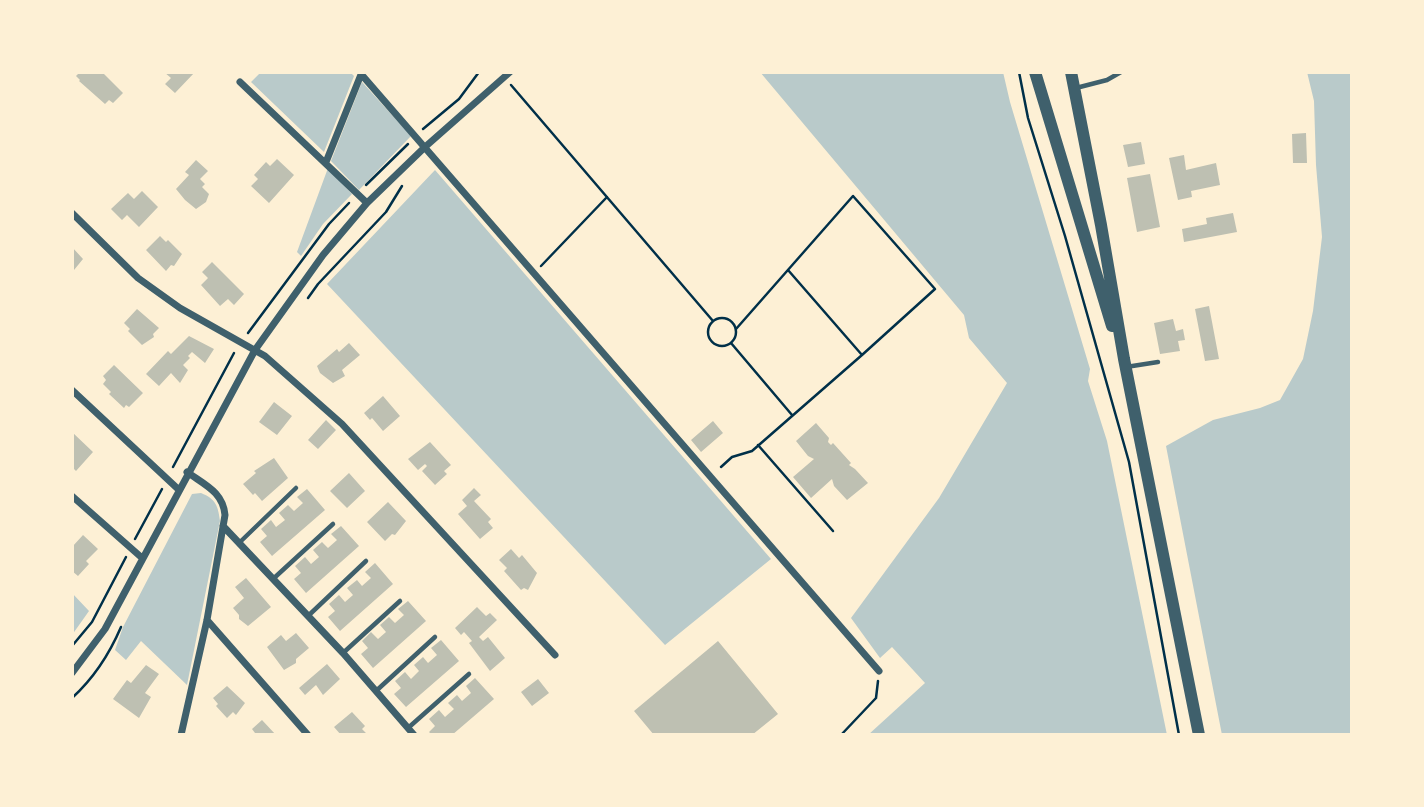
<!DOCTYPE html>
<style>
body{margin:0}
#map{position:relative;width:1424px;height:807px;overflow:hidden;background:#fdf0d5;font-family:"PT Sans Narrow",sans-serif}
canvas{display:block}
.frame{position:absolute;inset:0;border:74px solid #fdf0d5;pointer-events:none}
</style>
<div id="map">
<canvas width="1424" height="807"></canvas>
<div class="frame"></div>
</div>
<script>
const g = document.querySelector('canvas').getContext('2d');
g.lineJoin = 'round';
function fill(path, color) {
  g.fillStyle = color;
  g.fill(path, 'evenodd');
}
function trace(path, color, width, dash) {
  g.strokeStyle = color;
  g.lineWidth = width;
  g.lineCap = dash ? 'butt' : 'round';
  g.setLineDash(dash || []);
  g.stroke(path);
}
fill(new Path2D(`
 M261,72h89l4,4 -30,76 -73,-70z
 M760,72h243l7,30 80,267 -2,12 19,60 60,294h-299l57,-52 -33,-36 -12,11 -29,-40 88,-120 68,-115 -38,-45 -5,-23z
 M1307,72h45v663h-130l-56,-289 47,-26 47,-12 20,-8 23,-41 10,-48 9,-74 -6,-72 -2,-64z
 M362,82l49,54 -52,54 -28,-29z
 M328,168l24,26 -29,30 -22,32 -4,-4z
 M435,170l336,389 -106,86 -338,-361z
 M201,493c15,6 17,13 19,28l-33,164 -46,-44 -15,19 -11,-10 8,-23 69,-133z
 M72,593l17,18 -17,24z`), '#b9caca');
fill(new Path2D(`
 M80,72h22l21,21 -10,10 -4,-3 -4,4 -26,-23 1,-1 -4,-4z
 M164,72h31l-20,21 -10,-9 6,-6z
 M1306,133l1,30h-14l-1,-29z
 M1141,142l4,22 -17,3 -5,-22z
 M1184,155l2,15 30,-7 4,22 -29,6 1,6 -14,3 -9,-42z
 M277,159l17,16 -25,28 -18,-17 7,-7 -4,-4 12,-13 4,4z
 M196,160l12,11 -8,8 5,5 -3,3 7,7 -3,8 -10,7 -11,-9 -9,-11 13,-14 -4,-3z
 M1150,174l10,53 -23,5 -10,-54z
 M142,191l16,16 -19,20 -12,-12 -5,5 -11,-11 17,-16 6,6z
 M1233,213l4,19 -53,10 -2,-13 25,-5 -1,-6z
 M160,236l6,6 2,-2 14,14 -8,12 -3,-1 -5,6 -20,-21z
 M72,247l11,12 -9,11h-2z
 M212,262l32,32 -10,11 -6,-6 -8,7 -19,-21 7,-7 -6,-6z
 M1209,306l10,53 -14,2 -10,-52z
 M137,309l22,19 -6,6 1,3 -12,8 -14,-14 2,-2 -6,-6z
 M1173,319l3,12 7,-2 2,11 -7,1 2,10 -20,3 -6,-31z
 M189,336l25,13 -9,14 -13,-11 -4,4 2,2 -7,7 5,5 -8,13 -9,-10 -12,13 -13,-12 22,-23 3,3z
 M349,343l11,12 -18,15 3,6 -12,7 -13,-10 -3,-7 20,-17 2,3z
 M114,365l29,28 -14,14 -3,-2 -2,3 -15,-14 2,-2 -8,-8 3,-4 -3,-4z
 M383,396l17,20 -17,15 -11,-13 -2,2 -6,-7z
 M274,402l18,14 -15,19 -18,-13z
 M326,420l10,10 -18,19 -10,-9z
 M713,421l10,12 -22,19 -10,-12z
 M816,423l13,15 -1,4 3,3 2,-2 18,20 -2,2 6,4 13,14 -21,17 -13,-14 -2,-7 -21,19 -18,-21 21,-18 -6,-3 -12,-15z
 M72,432l21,20 -17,19 -4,-4z
 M430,442l21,23 -7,6 3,3 -12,11 -13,-14 5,-5 -2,-2 -7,6 -10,-11z
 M274,458l14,20 -26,23 -7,-8 -2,2 -10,-11 13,-11 -2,-2z
 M349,473l16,18 -18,17 -17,-17z
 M474,488l7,7 -7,6 17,18 -3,3 5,6 -13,11 -22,-25 9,-8 -5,-6z
 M307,489l18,21 -53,46 -12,-14 7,-6 -6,-7 10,-9 5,7 9,-7 -6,-7 9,-8 6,6 9,-8 -6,-6z
 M388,502l18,19 -11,14 -3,-1 -7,7 -18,-19z
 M341,526l18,20 -53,47 -12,-14 7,-6 -6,-7 10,-9 6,7 8,-7 -6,-7 9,-8 6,6 9,-8 -6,-6z
 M83,535l15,14 -12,12 3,3 -11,12 -6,-5v-24z
 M511,549l8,9 3,-3 15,18 -9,17 -4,-2 -3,2 -17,-19 3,-3 -8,-8z
 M375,563l18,21 -53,47 -12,-14 7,-6 -6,-7 10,-9 6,7 8,-7 -6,-7 10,-8 5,6 9,-8 -6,-6z
 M246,578l25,29 -23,19 -9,-7v-4l-6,-7 11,-10 -9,-11z
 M408,601l18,20 -53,47 -12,-14 7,-6 -6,-7 9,-9 7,7 8,-7 -6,-7 9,-8 6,6 9,-8 -6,-6z
 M477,607l9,9 4,-3 7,7 -18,17 4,4 5,-4 17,21 -15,13 -21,-28 3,-2 -8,-9 -3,3 -6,-7z
 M296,633l13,15 -13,11v4l-12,7 -17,-23 14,-12 5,6z
 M441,640l18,21 -53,46 -12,-13 7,-6 -6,-7 10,-9 6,7 8,-8 -5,-6 9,-8 5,6 9,-8 -6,-7z
 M718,641l60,73 -26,21h-98l-20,-24z
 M327,664l13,15 -17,16 -7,-10 -11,10 -6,-7z
 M146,665l13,9 -14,19 6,4 -12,21 -26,-19 14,-19 4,3z
 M475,678l19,21 -42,36h-20l-3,-3 6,-6 -6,-7 10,-9 6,7 9,-8 -6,-6 9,-8 5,6 9,-8 -5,-7z
 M538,679l11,14 -17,13 -11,-14z
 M227,686l18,17 -9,12 -3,-3 -6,6 -11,-12 2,-2 -5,-6z
 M352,712l13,14 -3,3 6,6h-27l-7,-8z
 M262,720l14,15h-24l3,-2 -3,-4z`), '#bec0b2');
trace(new Path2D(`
 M1019,72l9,46 37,118 64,226 50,273
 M511,85l202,236
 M423,129l36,-30 20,-27
 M366,185l42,-41
 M541,266l66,-69
 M308,298l10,-14 68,-72 16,-26
 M708 332a14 14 0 1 1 28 0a14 14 0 1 1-28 0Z
 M736,329l117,-133 82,93 -73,66
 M248,333l81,-109 20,-21
 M731,343l61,72
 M758,445l75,86
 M173,467l61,-114
 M721,467l11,-10 20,-6 110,-96 -74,-85
 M135,539l27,-50
 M72,646l20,-24 34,-65
 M72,698c22,-20 37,-43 49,-71
 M841,735l35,-37 2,-17`), '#003049', 2.5);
trace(new Path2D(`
 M1076,88l31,-8 14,-8
 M1126,367l32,-5
 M239,543l57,-55
 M273,579l60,-55
 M308,616l58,-55
 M343,653l57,-52
 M376,691l59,-54
 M408,728l61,-54`), '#3f606c', 4.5);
trace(new Path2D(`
 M361,74l518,597
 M240,82l127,121
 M326,162l36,-90
 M72,213l66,65 42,30 85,48 77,68 213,231
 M72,390l106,99
 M72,496l69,61
 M223,526l120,127 71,82
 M207,620l101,115
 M72,673l33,-44 150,-279 68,-95 44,-52 58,-56 85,-75
 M181,735l26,-115 18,-105c-2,-23 -20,-30 -38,-43`), '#3f606c', 7);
trace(new Path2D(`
 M1035,72l77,254
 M1071,72l30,153 23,134 75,376`), '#3f606c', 12);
</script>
